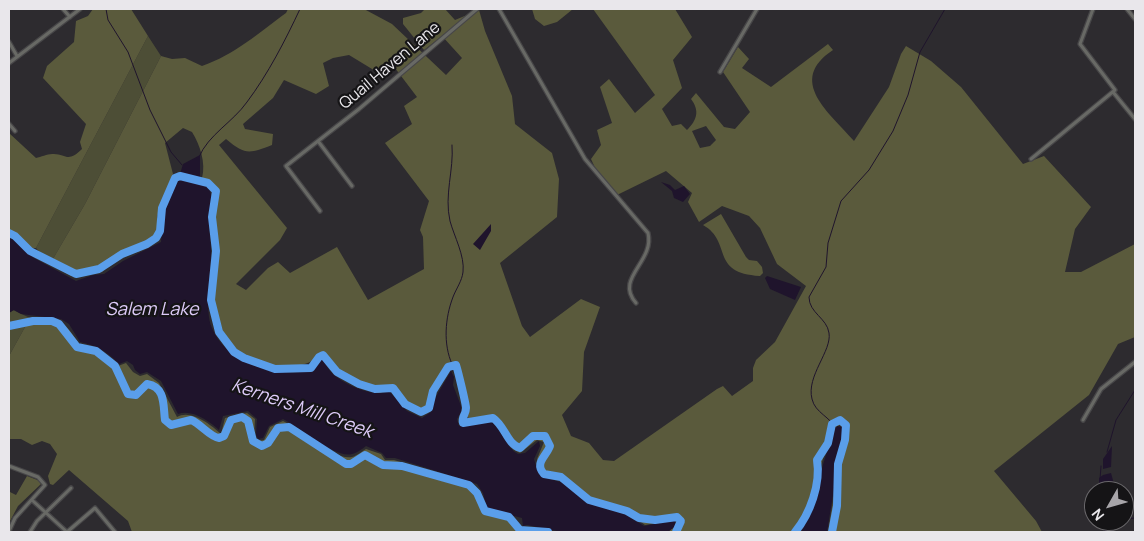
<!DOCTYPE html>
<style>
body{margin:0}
#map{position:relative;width:1144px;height:541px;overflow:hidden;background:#2d2b2f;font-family:Manrope,sans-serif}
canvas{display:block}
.frame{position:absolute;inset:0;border:10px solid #e9e7eb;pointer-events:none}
.north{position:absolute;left:1084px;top:481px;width:50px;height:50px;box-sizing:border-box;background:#151416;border:1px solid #6a686b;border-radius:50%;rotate:232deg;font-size:14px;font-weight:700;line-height:20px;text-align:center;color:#e9e7eb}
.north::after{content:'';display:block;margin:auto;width:18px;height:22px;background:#a7a5a9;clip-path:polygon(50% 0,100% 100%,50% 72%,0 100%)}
</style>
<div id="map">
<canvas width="1144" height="541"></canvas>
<div class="frame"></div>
<div class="north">N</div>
</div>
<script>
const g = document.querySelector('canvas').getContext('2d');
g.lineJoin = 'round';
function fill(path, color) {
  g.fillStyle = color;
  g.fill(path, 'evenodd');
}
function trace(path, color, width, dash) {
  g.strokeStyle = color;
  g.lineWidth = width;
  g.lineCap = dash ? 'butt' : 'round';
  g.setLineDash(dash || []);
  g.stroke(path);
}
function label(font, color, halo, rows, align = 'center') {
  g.font = font + ' Manrope,sans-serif';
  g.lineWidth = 4.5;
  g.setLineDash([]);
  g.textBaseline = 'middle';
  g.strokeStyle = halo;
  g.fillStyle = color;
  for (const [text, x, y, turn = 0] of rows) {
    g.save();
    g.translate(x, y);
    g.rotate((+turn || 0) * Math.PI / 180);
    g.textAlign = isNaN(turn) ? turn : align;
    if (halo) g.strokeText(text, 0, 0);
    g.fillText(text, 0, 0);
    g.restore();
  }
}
fill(new Path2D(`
 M148,36l13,20 -76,148 -35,60 -14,-16z
 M13,310l17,8 -21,38v-43z`), '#4d4e36');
fill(new Path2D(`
 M93,9h38l17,27 -112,212h-8l-7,-9 -12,-3v-103l27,25c5,-1 11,-4 16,-4 14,-1 15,10 30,-5l-2,-7 6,-18 -43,-46 4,-12 27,-24 2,-21 12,-5z
 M288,9h76l28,15 54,51 16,-17 -20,-22 -18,14 -21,-26v-6l18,-5 4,-4h20l10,11 24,-10 6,21 27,65 3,28 37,29 7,26 -2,38 -57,46 22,63 8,11 51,-38 19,8 -16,45 -2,39 -20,24 9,21 18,7 14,17 11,1 103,-72 6,-3 9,10 21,-15v-13l3,-8 19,-18 31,-56 -29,-22 -17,-36 -11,-12 -27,-10 -23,16 -11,-20 4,-9 -26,-22 -49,24 -20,-23 -6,-13 10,-14 -4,-15 15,-7 -12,-36 9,-8 26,34 20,-18 -62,-86h82l17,28 -19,23 9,28 -20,21 10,17 9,-2 6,6c10,-10 13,-19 4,-31l5,-6 28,34 11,2 15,-17 -27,-40 15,-25 11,12 -7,9 29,19 57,-43 5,6c-47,31 -3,63 21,91l35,-54 12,-33 5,-8 25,15 30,26 62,77 21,-8 47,51 -16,22 -10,43h16l54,-28v93l-17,7 -29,51 -95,76 42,50 6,11h-214l17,-103 -5,-4 -8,4 -26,86 -13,17h-124l9,-11 -1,-2 -32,6 -20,-15 -33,-10 -19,-10 -15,-14 -13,-2 -8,-15 7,-17 -7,-2 -17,13 -6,-3 -25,-34 -19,4 -6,-8 -7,-40 -3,-5 -11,8 -15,38 -7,2 -16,-9 -13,-14 -7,-3 -5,5 -12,-4 -33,-17 -15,-18c-19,18 -50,12 -72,3 -6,-2 -12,-8 -18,-8l-14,-19 -6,-23 3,-63 -3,-23 2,-31 -10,-13c4,-15 -2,-33 -10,-46l-9,-4 -18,15 8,31 -16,43 1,22 -18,12 -22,7 -16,14 -31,4 -21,-12 35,-60 76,-148 11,3 13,-1 17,8c32,-11 58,-34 84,-53zM349,55l28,17 18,-4 22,29 -13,9 8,18 -27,19 44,58 -9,29 3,7 1,32 -56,31 -31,-53 -47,26 -12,-11 -10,6 -22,22 -10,-6 44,-44 7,-12 -68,-83 7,-6c19,16 23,15 46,6l1,-11 -28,-5 -2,-5 30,-26 11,-18 32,14 13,-8 -6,-23 10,-5zM706,126l10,14 -6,6 -10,2 -8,-17z
 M532,9h41l-16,13 -13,4 -9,-7z
 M721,214l25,43 3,3 8,1 5,6 1,6 -3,3c-51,-3 -27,-34 -57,-51z
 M30,318c30,0 33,1 49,26 17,4 27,9 39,22l8,-3 7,9 7,4 7,-2 12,9 18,34c14,-8 34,8 44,17l4,-16 22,-5 8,6 -1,17 3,5 7,-1 6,-13 13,-6c15,7 51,40 69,36 5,-1 10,-6 14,-8l15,5 4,6h9l71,22 8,6 11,23 21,6 12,12 10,-2 31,5h-426l-4,-11 -59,-51 -16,15 -3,-1 -2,-8 9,-22 -7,-10 -8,-3 -10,4 -11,-6h-12v-83z
 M27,476l13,5 1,3 -23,22 -9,17v-29l1,-2 6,3z`), '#5a5a3c');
fill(new Path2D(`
 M200,155v22l-20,-3 3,-10z
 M180,177c10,2 22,3 28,11 7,8 1,23 1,33 0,10 2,21 2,31 0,20 -7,58 1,76 15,36 63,49 98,43l9,-12h3c4,5 7,12 12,16 12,10 40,23 55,16l18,20 15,7 9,-6 3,-12 17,-29 3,6 -1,8 8,21v6l-4,7 2,7 31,-5c13,8 15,26 28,33l7,-1 14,-12 1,5 -6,13 3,10 6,8 24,7 19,18 33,8 25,16 31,-6v7l-8,5h-105l-35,-7 -4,1 -1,-8 -35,-9 -4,-16 -6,-9 -82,-26h-9l-4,-5 -16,-7c-4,3 -9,7 -14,8 -17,5 -54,-28 -69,-35l-14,7 -6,12 -5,1 -2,-4 1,-16 -9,-8 -25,5 -4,14c-10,-9 -27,-21 -41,-16l-17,-33 -14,-9 -7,2 -5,-4 -2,-5 -6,-4 -8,3c-12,-13 -22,-18 -39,-22l-11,-18 -8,-5 -40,-5 -7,-4 -5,3v-75l6,2 19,18 42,23 17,-6 11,-1 19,-13 38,-19 3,-34 13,-29z
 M661,182l9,3 5,5 9,-4 6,8 -7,8 -9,-4 -2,-7z
 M491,224v7l-11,19 -7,-6z
 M767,276l34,11 -6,13 -25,-11 -5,-11z
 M837,426l5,1 1,6 -16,99h-26l13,-26v-11l17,-57z
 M1112,446l-1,21 -8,2v-10z
 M1111,473l5,18h-17v-13l4,-3z
 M1103,521h12l-2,11 -9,-1z`), '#1f142c');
trace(new Path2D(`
 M106,9l2,11 20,32 22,58 21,42 11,13
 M452,145c2,25 -8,50 -2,76 4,15 15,35 13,51 -1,9 -7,17 -10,25 -8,21 -10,47 -1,67
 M199,157c9,-22 34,-35 48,-55 21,-28 38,-61 53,-93
 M452,371v-5
 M836,429c-5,-12 -21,-16 -24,-30 -6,-23 20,-48 17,-66 -2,-15 -20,-20 -20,-36l17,-30 2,-24 13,-42 28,-31 24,-39 15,-36 12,-43 25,-43
 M1107,452l9,-32 19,-30
 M1100,480l1,-14
 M1124,519l11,-1`), '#1f142c', 1);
const minor = new Path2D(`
 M63,9l7,8
 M499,9l86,150 63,74c7,29 -34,45 -12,70
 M1127,9l8,10
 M9,42l8,14
 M9,63l71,-54
 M720,72l37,-63
 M1113,92l22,27
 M9,124l6,7
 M318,141l34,45
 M1031,159l84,-69 -35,-46 13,-35
 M320,211l-34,-45 73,-57 118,-100
 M1083,420l18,-31 34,-27
 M9,466l29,11 7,8 -30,33 -6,13
 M33,501l34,31 28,-24 20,24
 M30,532l7,-11 34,-33`);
trace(minor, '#474648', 5.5);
trace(minor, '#686965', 3);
trace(new Path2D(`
 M9,233l6,3 15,15 46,23 23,-5 23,-15 25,-10 9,-6 4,-7 2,-23 13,-30 5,-2 28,7 8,8 -4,26 4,34 -5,49 8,32 15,20 10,6 31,11 36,-1 8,-11 4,-2 14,17 22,12 16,5 18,-1 12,16 16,8 8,-4 4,-17 15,-24 8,-2c1,2 10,39 10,43 0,7 -5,9 -3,15l30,-5c12,8 14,26 27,30l13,-12h12l5,10c-4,11 -16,17 -6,28l17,3 28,23 38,11 12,7 16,2 22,-3 4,4 -5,11
 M9,326l24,-5h19l7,3 18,23 19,4 19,15 13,28 8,1 11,-11c19,3 16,22 18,36l6,5 20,-5c10,4 19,17 28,18l5,-2 7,-16 11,-3 6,4 5,20 9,5 6,-3 10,-15 11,-1 57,37h5l14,-9 18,10 19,1 67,19 8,8 8,18 24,6 11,13 28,2
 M795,532c15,-18 26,-48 22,-72l11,-17 4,-19 8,-4 6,5 -1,15 -7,24 -1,42 -5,26`), '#5a9eea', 8);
label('16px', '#e9e7eb', '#151416', [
 ["Quail Haven Lane",390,66,-40]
]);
label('italic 18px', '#ddcbf8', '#151416', [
 ["Salem Lake",152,310],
 ["Kerners Mill Creek",302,409,19]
]);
</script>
